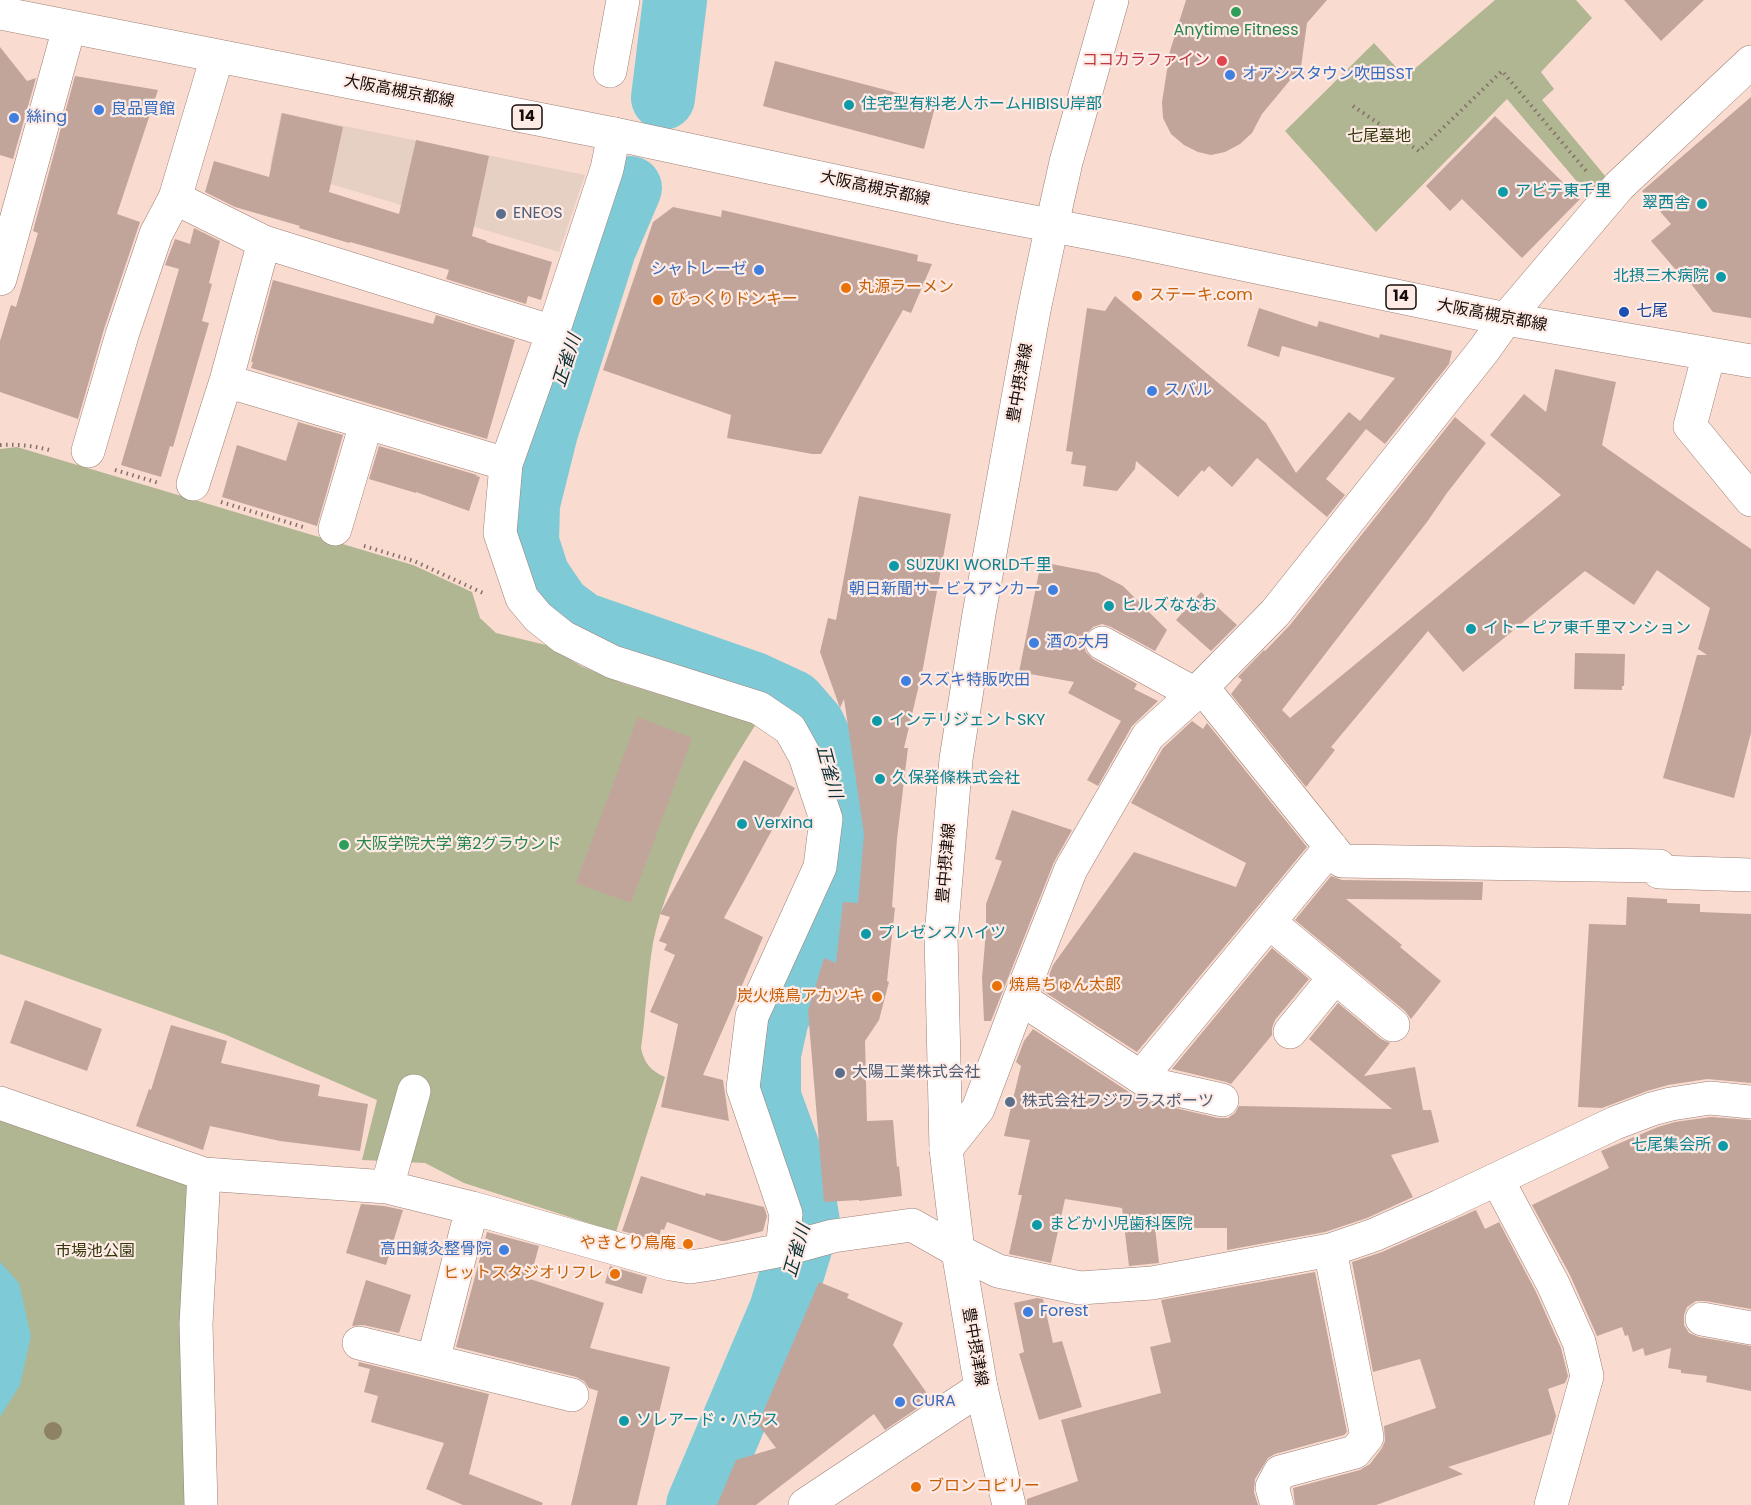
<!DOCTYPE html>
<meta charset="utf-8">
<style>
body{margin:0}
canvas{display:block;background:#fadbd0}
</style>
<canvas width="1751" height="1505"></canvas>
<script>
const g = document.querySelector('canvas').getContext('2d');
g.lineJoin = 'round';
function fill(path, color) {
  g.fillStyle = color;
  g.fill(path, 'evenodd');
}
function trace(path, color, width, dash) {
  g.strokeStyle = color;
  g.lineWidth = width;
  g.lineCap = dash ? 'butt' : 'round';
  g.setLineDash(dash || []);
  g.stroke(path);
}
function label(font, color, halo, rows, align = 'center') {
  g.font = font + ' Poppins,"Noto Sans JP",sans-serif';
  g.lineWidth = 4.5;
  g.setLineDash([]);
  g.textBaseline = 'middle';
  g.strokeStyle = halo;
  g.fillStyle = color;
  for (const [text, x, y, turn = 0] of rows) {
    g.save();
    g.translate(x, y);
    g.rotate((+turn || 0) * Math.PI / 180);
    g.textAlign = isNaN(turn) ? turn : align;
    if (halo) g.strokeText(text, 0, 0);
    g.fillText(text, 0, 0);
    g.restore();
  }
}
fill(new Path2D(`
 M281,113l304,62 -26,77 -289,-86z`), '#e6d0c3');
fill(new Path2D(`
 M1495,0h81l16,18 -51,54 13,17 -12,11 64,77 -16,20 -83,-98 -131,133 -91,-101 89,-88 31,34z
 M17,447l396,118 59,27 8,26 16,15 50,12 35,21 41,17 134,41c-40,63 -88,146 -103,219 -6,35 -7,71 -12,105 3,15 10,23 24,29l-49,155 -152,-49 -39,-20 -63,-3 15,-60 -153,-66 -224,-80v-505z
 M0,1112l190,66 -3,327h-187z`), '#b0b692');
fill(new Path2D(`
 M0,1262l19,21 12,53 -11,49 -20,32z`), '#7ecad7');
trace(new Path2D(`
 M663,98l12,-98
 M630,188l-26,61 -58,183 -18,72 -1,38 11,34 21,31 23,17 172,60 39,18 20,23 14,30 11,42 7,50 -14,61 -54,110 -8,36v43l33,90 6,35 -27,88 -83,195`), '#7ecad7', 64);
fill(new Path2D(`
 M1186,0h141l-20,23 -6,44 -39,47 -10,19 -12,11 -15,8 -14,3 -13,-3 -14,-7 -13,-11 -8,-16 -1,-16 8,-51z
 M1624,0h80l-43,41z
 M0,47l27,34 9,-3 -23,81 -13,-4z
 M775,61l161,42 -12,46 -161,-43z
 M75,76l83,14 -41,124 23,8 -2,6 -34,101 -26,90 -78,-27v-51l11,-36 5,2 22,-74 -5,-2z
 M1751,97v221l-38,-6 -29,-37 -2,2 -31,-36 20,-17 -29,-33z
 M282,113l61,14 -14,65 70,22 17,-74 73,16 -17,80 15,5 -1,1 66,20 -11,38 -13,-4 -2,8 -80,-25 3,-9 -99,-28 -1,1 -50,-15 1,-2 -65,-19 -30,-15 9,-31 55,16z
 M1495,116l85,83 -58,59 -60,-59 -12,12 -24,-25z
 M673,207l48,10 1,-7 196,45 -1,6 15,3 -21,49 -8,-3 -82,144h-9l-85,-16 4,-23 -128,-45 50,-148z
 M194,228l26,13 -11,42 3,1 -10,37 7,2 -36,124 -3,-1 -9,31 -40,-12 58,-196 -14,-4 10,-26 15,5z
 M273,280l160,44 3,-9 79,25 -28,99 -236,-71 2,-6h-2z
 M1115,296l151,127 30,50 53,-61 11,9 35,-43 -113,-32 -3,11 -32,-11 12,-38 58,19 2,-6 60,17 1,-4 72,17 -3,13 -64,80 -19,-15 -40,50 19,16 -18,22 -70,-59 -25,29 -23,-21 -5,6 -2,-2 -24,27 -42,-36 -1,8 -18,22 -34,-5 3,-20 -15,-2 2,-12 -7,-1 21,-143 18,3z
 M1555,369l61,13 -14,63 149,104v184l-17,65 -71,-20 34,-123h10l-9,-6 12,-41 -53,-38 -23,35 -49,-34 -122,101 -35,-41 -97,116 4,3 -29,37 -75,-93 11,-14 -4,-3 26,-27 1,1 25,-26 165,-208 31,26 -39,50 -20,29 -145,188 8,8 271,-223 -71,-60 34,-41 22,18z
 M298,422l45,13 -26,91 -95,-29 15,-52 49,16z
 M379,446l98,29 -1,1 4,1 -11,34 -53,-19v1l-47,-14z
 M859,496l92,18 -28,154 -19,80h4l-11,91 -5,68 3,1 -8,73 2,1 -10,38 -14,21 2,80 26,-1 4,47 2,-1 3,30 -43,5v-1l-35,2 -16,-191 16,-53 12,5 7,-61 15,1 6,-69 -20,-135 -4,9 -20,-56 8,-34 8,2z
 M1041,562l57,11 25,13 44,44 -12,21 -44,-24 -9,-3 -9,3 -8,8 -2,8 3,9 7,7 44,25 -3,5 24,12 -26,25 -34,60 -11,-6 34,-59 -53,-28 6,-11 -55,-10z
 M1201,592l36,33 -26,26 -35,-31z
 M1575,653l50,1 -1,32h-2v4l-48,-1z
 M638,717l54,21 -61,165 -55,-20z
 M1192,721l11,8 4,-6 100,124 -170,205 -94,-61 10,-26 81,-113 102,35 10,-24 -115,-60 32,-55z
 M744,760l51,28 -71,130 39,19 -60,138 20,5 6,41 -68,-14 17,-83 -28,-12 25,-57 -11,-5 3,-6 -8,-3 11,-24 -10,-3z
 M1012,810l60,20 -18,32 -63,159h-7l-2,-43 4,-47v-27l16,-43 -7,-2z
 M1331,876l11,4 141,2 -1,18 -136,-1 56,46 -2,2 41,34 -30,38 -6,-8 -110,-91z
 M1627,897l40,2v4l33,1v8l51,2v169l-44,-4 -39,6 -21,6 -45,17 -24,-1 11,-183 37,1z
 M1272,948l37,31 -34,41 -3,8v7l-24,29 -17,20 -5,-2 -54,-13z
 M25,1000l77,29 -15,42 -77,-28z
 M1338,1003l43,36 9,4 -26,33 51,-9 8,43h8l8,32 -48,13 22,42 -46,21 -42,14 -98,18v-22h-72l4,35 -30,3 -7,-58 -57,-9 -14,64 -42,-9 13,-59h-4l12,-55 -26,-4 17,-70 -5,-4 8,-21 9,-12 108,71 77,18h10l7,-5 4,-7 153,3 -83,-70z
 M171,1025l56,16 -6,22 99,22 -2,11 50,8 -8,47 -80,-10 -70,-15 -7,24 -67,-24 13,-37 2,1z
 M1711,1117l40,3v189l-46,-8h-9l-9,6 -3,8v10l5,8 10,4 52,9v45l-45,-9 1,-6 -26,-3v-3l-13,-2 3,-20 -26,8 -2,-8 -10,4 -5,-17 -3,1 -3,-9 -25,9 -27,-61 -38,-70 77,-37 -8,-17 57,-24 17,-5z
 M641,1176l64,20 1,-3 58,14 3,9 -4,15 -38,10h-4l-54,-19 -3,8 -3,-1 -3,12 -36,-10z
 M361,1204l23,2 19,4 -17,55 -40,-12z
 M1476,1210l9,19 14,-7 37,70 25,56 7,28 -3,7 -17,6 8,27 -5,18 -103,33 15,7 -87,31h-81l-2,-17 67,-18 10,-6 12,-16 3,-7 -1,-15 52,-18 -16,-49 -47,13 -21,-110 30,-10z
 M487,1232l52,14 -9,33 74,24 -14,45 80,19 -33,138h-66l27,-114 -9,-3 -5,-7 -8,-4 -120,-30z
 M610,1266l37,11 -5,17 -37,-11z
 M1315,1272l32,160 -3,3 -69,19 -7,4 -13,21 -1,13 4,13h-231v-6l51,-18 -17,-61 100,-27 -11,-46 21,-5 -10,-42z
 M366,1280l45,15 -12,38 -36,-8 -11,1z
 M819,1282l30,12 -2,4 56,25 -10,22 38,54 -46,31 -11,-16 -118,91h-39l19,-45 40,-12 -18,-24z
 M1037,1298l6,1 10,44 9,-2 20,66 -43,13 -20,-66 5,-2 -10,-49z
 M359,1362l130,32 -20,80 74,29 -1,2h-79l-37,-16 18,-46 -73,-21 7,-26 -14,-4 6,-23 -12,-3z`), '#c2a59a');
const minor = new Path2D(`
 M610,71l13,-71
 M614,134l-7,35 -54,163 -47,132 -6,69 22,65 16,19 25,20 50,25 146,46 31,21 15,27 21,63 -6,48 -68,149 -9,72 43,126 -4,36
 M175,198l89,44 289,90
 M1052,225l14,-63 46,-162
 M0,279l69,-251
 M1709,354l-19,72 61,74
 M226,381l280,83
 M88,451l34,-116 34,-101 19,-36 42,-141
 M193,484l33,-103 38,-139
 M335,529l31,-105
 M1102,643l93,51
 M1202,687l140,174 317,5v6l92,3
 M1269,922l124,103
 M1020,998l131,86 71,16
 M1290,1032l45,-55
 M1141,1077l190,-230
 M0,1103l204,71 183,13 85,21 199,56 19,3 20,-3 72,-14 51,-14 79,-11 46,26 40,20 82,17 72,-5 178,-33 44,-15 66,-29 175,-83 37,-14 19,-5 39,-6 41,4
 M946,1149l32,-40 42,-111 51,-129 77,-133 54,-49 73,-74 209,-263 22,-31 113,-133 132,-124
 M1497,1179l56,105 26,58 8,34 -36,129
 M387,1187l27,-96
 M1702,1319l49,9
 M359,1343l213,52
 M433,1361l39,-153
 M201,1505l-5,-181 8,-150
 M805,1505l176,-117
 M1277,1505l-5,-18 8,-15 75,-20 12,-15 -37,-187`);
const major = new Path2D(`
 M0,13l614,121 342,73 176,34 374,78 245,42
 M1009,1505l-28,-117 -23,-137 -12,-102 -5,-213 15,-177 23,-145 55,-304 18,-85`);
trace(minor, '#9c8077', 34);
trace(major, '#9c8077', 34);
trace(new Path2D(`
 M1353,106l66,45 83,-80 85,101
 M0,445c19,-1 35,1 53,6
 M115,470l44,13
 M221,502l82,25
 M364,546l50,15 69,32`), '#846f69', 4, [1.5, 4.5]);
trace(minor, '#fff', 33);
trace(major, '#fff', 33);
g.fillStyle = '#8d8264';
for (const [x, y] of [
 [53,1431]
]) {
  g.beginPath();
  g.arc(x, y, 9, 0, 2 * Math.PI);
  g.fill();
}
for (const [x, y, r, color] of [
 [1236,12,6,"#2e9e5b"],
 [1222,61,6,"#e0444e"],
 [1230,75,6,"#3f7fe0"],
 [849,105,6,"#0f9aa8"],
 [99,110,6,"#3f7fe0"],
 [14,118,6,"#3f7fe0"],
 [1503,192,6,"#0f9aa8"],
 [1702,204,6,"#0f9aa8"],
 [501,214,6,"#5c6f8a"],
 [759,270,6,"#3f7fe0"],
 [1721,277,6,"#0f9aa8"],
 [846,288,6,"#e8710a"],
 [1137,296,6,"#e8710a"],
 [658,300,6,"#e8710a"],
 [1624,312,6,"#1a4fb4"],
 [1152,391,6,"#3f7fe0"],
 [894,566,6,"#0f9aa8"],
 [1053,590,6,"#3f7fe0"],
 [1109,606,6,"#0f9aa8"],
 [1471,629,6,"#0f9aa8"],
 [1034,643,6,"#3f7fe0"],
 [906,681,6,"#3f7fe0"],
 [877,721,6,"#0f9aa8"],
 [880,779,6,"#0f9aa8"],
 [742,824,6,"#0f9aa8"],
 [344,845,6,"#2e9e5b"],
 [866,934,6,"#0f9aa8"],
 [997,986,6,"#e8710a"],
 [877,997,6,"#e8710a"],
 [840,1073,6,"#5c6f8a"],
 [1010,1102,6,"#5c6f8a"],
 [1723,1146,6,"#0f9aa8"],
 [1037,1225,6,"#0f9aa8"],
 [688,1244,6,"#e8710a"],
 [504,1250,6,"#3f7fe0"],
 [615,1274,6,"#e8710a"],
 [1028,1312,6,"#3f7fe0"],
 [900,1402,6,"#3f7fe0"],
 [624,1421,6,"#0f9aa8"],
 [916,1487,6,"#e8710a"]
]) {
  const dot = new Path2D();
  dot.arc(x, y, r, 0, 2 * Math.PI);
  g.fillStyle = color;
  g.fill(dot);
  trace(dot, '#feebe5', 2);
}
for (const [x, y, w] of [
 [527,117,30],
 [1401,297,30]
]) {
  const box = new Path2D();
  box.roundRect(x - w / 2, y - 12, w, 24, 4.5);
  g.fillStyle = '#feebe5';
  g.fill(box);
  trace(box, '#160c09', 1.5);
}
label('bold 15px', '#160c09', null, [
 ["14",527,117],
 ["14",1401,297]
]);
label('16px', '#27864d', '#feebe5', [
 ["Anytime Fitness",1236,31],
 ["大阪学院大学 第2グラウンド",356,845,"left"]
]);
label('16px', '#be3a42', '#feebe5', [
 ["ココカラファイン",1210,61]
], 'right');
label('16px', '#366cbe', '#feebe5', [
 ["オアシスタウン吹田SST",1242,75],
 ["良品買館",111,110],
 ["絲ing",26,118],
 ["シャトレーゼ",747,270,"right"],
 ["スバル",1164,391],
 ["朝日新聞サービスアンカー",1041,590,"right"],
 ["酒の大月",1046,643],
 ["スズキ特販吹田",918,681],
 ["高田鍼灸整骨院",492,1250,"right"],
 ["Forest",1040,1312],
 ["CURA",912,1402]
], 'left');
label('16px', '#160c09', '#feebe5', [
 ["大阪高槻京都線",399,92,11],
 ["大阪高槻京都線",875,189,12],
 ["大阪高槻京都線",1492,316,11],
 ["豊中摂津線",1021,383,-80],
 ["豊中摂津線",947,863,-85],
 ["豊中摂津線",974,1347,80]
]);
label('16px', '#0d838f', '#feebe5', [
 ["住宅型有料老人ホームHIBISU岸部",861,105],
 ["アビテ東千里",1515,192],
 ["翠西舎",1690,204,"right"],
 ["北摂三木病院",1709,277,"right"],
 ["SUZUKI WORLD千里",906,566],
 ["ヒルズななお",1121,606],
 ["イトーピア東千里マンション",1483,629],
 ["インテリジェントSKY",889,721],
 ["久保発條株式会社",892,779],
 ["Verxina",754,824],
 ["プレゼンスハイツ",878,934],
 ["七尾集会所",1711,1146,"right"],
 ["まどか小児歯科医院",1049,1225],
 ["ソレアード・ハウス",636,1421]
], 'left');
label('16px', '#34390c', '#feebe5', [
 ["七尾墓地",1379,137],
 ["市場池公園",95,1252]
]);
label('16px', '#4e5e75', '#feebe5', [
 ["ENEOS",513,214],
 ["大陽工業株式会社",852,1073],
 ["株式会社フジワラスポーツ",1022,1102]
], 'left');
label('16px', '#c56008', '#feebe5', [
 ["丸源ラーメン",858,288],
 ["ステーキ.com",1149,296],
 ["びっくりドンキー",670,300],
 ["焼鳥ちゅん太郎",1009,986],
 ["炭火焼鳥アカツキ",865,997,"right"],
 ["やきとり鳥庵",676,1244,"right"],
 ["ヒットスタジオリフレ",603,1274,"right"],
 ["ブロンコビリー",928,1487]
], 'left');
label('16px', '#164399', '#feebe5', [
 ["七尾",1636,312]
], 'left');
label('italic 18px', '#0a3036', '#feebe5', [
 ["正雀川",568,361,-72],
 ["正雀川",828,772,75],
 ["正雀川",798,1251,-74]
]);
</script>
